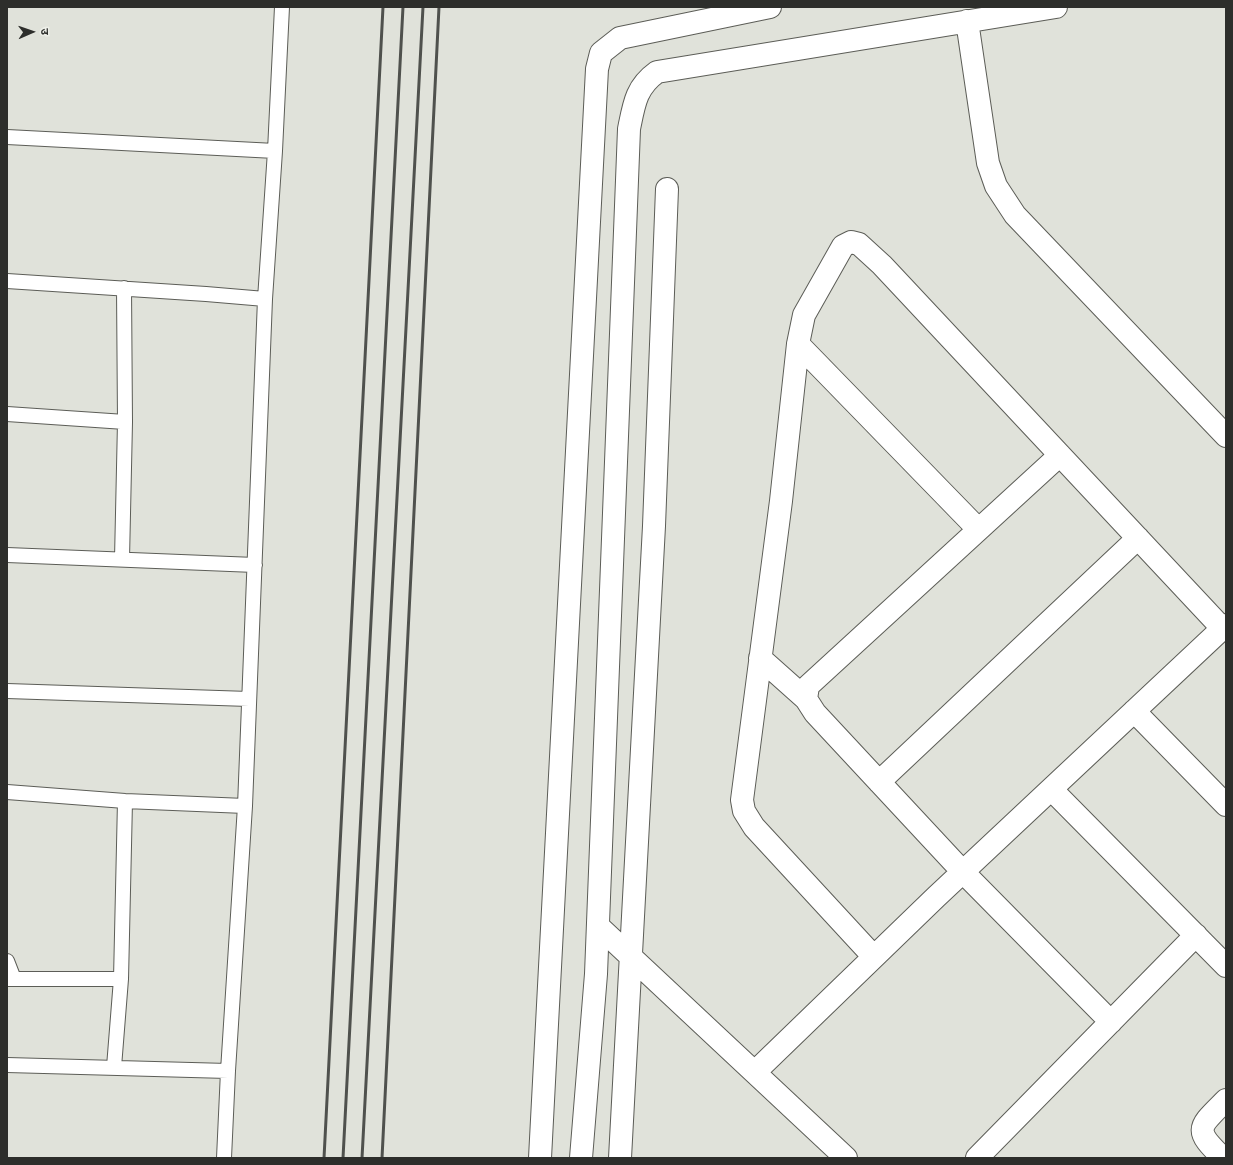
<!DOCTYPE html>
<meta charset="utf-8">
<style>
body{margin:0}
#map{position:relative;width:1233px;height:1165px;overflow:hidden;background:#e0e2da;font-family:Raleway,"Noto Sans Devanagari",sans-serif}
canvas{display:block}
.frame{position:absolute;inset:0;border:8px solid #2d2e2b;pointer-events:none}
.north{position:absolute;left:12px;top:12px;width:40px;height:40px;-webkit-text-stroke:3px #edefe8;paint-order:stroke;rotate:88deg;font-size:11px;font-weight:700;line-height:16px;text-align:center;color:#2d2e2b}
.north::after{content:'';display:block;margin:auto;width:14px;height:18px;background:#2d2e2b;clip-path:polygon(50% 0,100% 100%,50% 72%,0 100%)}
</style>
<div id="map">
<canvas width="1233" height="1165"></canvas>
<div class="frame"></div>
<div class="north">उ</div>
</div>
<script>
const g = document.querySelector('canvas').getContext('2d');
g.lineJoin = 'round';
function trace(path, color, width, dash) {
  g.strokeStyle = color;
  g.lineWidth = width;
  g.lineCap = dash ? 'butt' : 'round';
  g.setLineDash(dash || []);
  g.stroke(path);
}
const lane = new Path2D(`
 M7,137l268,14
 M7,281l199,13 59,5
 M7,414l118,8
 M7,555l248,10
 M122,559l3,-137 -1,-134
 M7,691l242,8
 M7,792l118,9 120,5
 M7,961l7,18
 M7,979h114
 M7,1065l221,6
 M114,1067l7,-88 4,-178
 M224,1158l4,-87 17,-265 20,-507 10,-148 7,-144`);
const street = new Path2D(`
 M967,21l21,142 8,23 19,29 211,221
 M798,344l180,185
 M1060,455l-252,231 -2,13 9,14 148,159 148,150
 M760,658l46,41
 M1134,711l92,94
 M879,782l259,-244
 M1051,789l175,177
 M598,926l248,232
 M874,957l-120,-130 -10,-16 -2,-11 39,-299 17,-157 6,-29 39,-69 8,-4 8,2 23,21 340,363
 M755,1072l181,-175 290,-272
 M540,1158l57,-1089 4,-16 19,-15 150,-31
 M581,1158l15,-184 33,-845c5,-25 7,-42 28,-57l399,-65
 M620,1158l34,-632 13,-337
 M977,1158l219,-223
 M1223,1158c-30,-29 -25,-30 3,-58`);
trace(lane, '#5c5d57', 16);
trace(street, '#5c5d57', 24);
trace(lane, '#fff', 14);
trace(street, '#fff', 22);
trace(new Path2D(`
 M324,1158l59,-1151
 M343,1158l60,-1151
 M362,1158l61,-1151
 M382,1158l57,-1151`), '#4f514d', 3);
</script>
